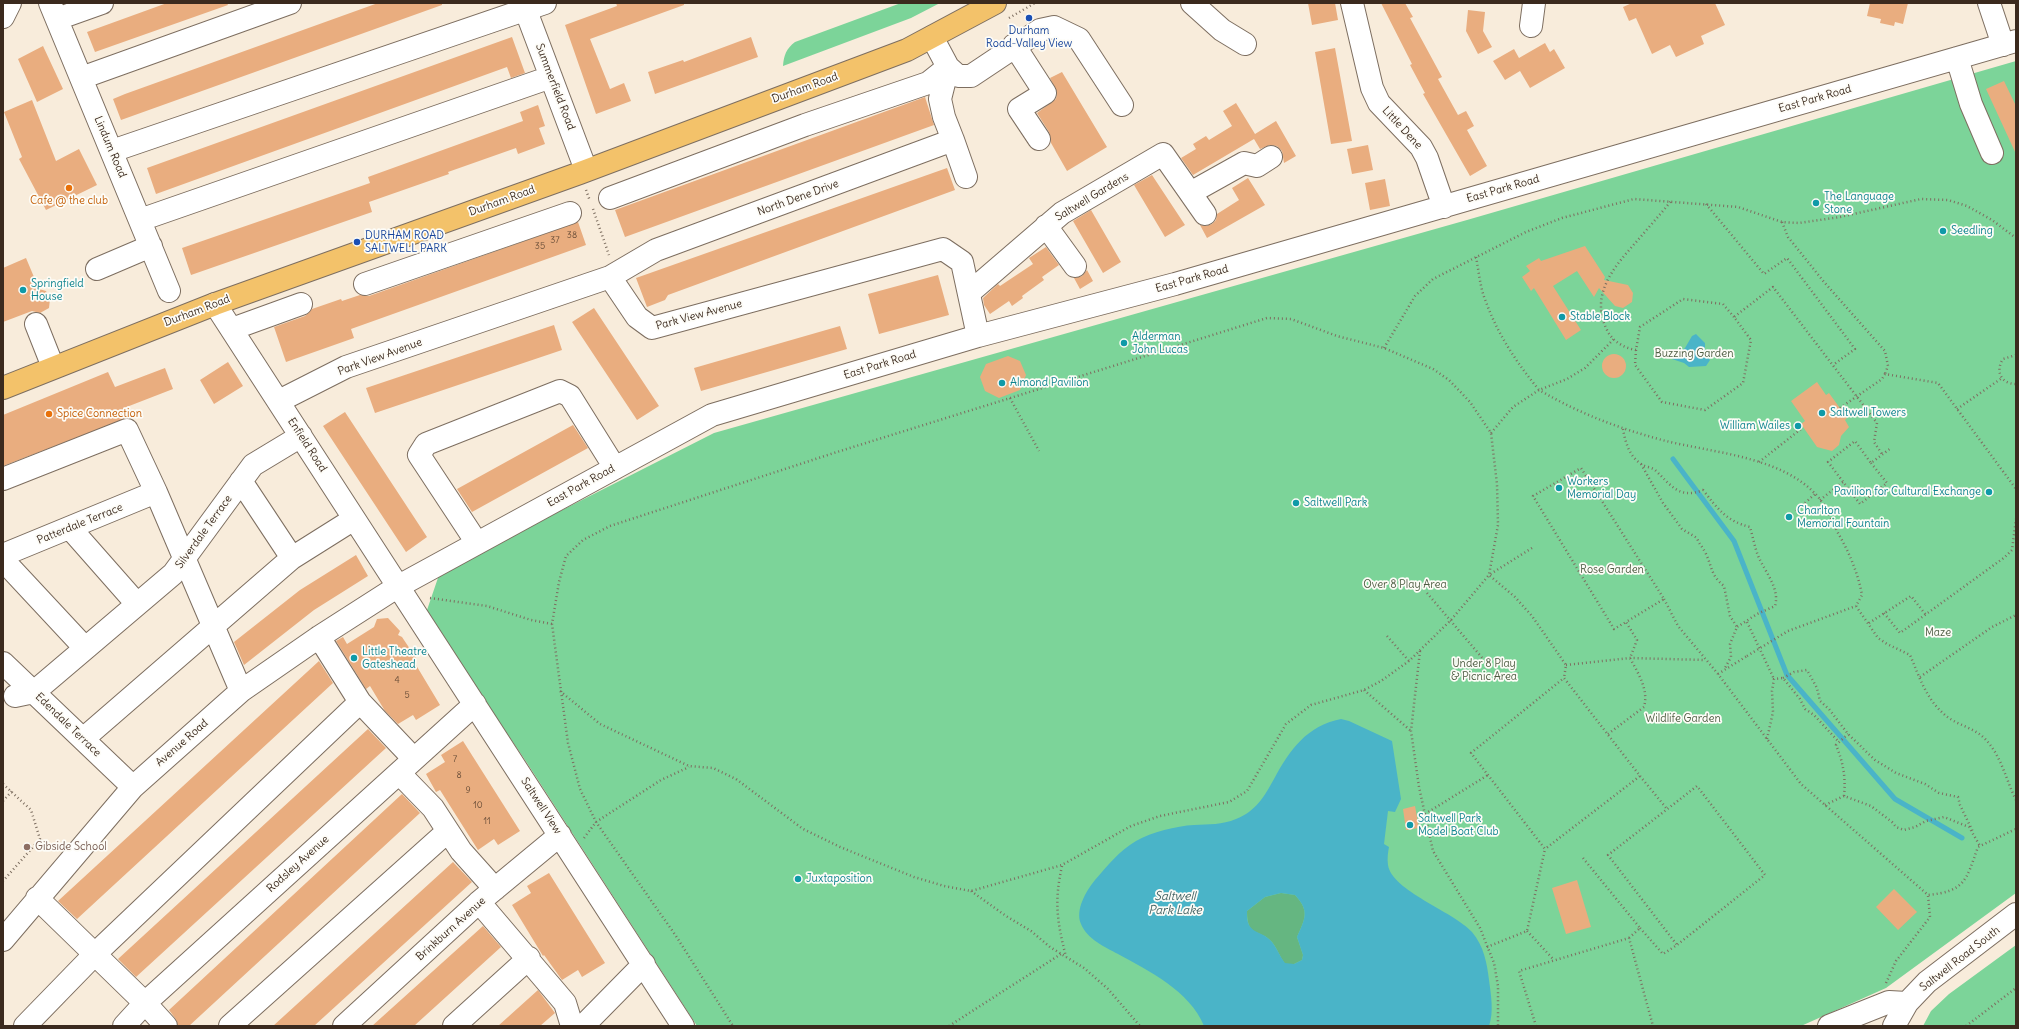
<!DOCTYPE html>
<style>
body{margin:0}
#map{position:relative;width:2019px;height:1029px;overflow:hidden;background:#f8ecdb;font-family:Delius,sans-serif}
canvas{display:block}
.frame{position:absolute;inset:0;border:4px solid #3b2a1e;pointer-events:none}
</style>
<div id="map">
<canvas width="2019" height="1029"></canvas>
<div class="frame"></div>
</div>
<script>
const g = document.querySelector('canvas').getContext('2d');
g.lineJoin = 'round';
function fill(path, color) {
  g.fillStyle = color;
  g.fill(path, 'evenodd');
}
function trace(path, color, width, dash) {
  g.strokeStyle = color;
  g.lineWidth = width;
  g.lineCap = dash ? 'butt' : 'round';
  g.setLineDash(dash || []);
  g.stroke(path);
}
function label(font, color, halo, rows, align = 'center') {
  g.font = font + ' Delius,sans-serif';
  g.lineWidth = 3.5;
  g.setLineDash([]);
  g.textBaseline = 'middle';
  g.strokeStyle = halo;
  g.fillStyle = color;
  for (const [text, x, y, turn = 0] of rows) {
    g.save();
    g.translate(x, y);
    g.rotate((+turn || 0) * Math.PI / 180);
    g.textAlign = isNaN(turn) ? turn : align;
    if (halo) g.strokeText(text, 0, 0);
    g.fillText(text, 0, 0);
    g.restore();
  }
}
fill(new Path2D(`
 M901,3h39l-29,15 -128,48c1,-11 3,-17 12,-24z
 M2016,61v832l-130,95 -85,38h-1104l-170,-263 -101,-150 14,-41 274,-139 753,-213z
 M2016,945v81h-93l8,-15 18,-17z`), '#7cd499');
fill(new Path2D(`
 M1281,893l14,2c15,16 10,24 2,42l6,18 -1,5 -8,4h-9c-5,-7 -8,-16 -13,-22 -12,-14 -25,-3 -25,-31l18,-14z`), '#65b681');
fill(new Path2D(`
 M1696,334l9,9v11l5,6 -4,6 -17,1 -5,-4 -12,-4 13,-11 7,-12z
 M1341,719l8,2 43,20 9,58 -6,13 -7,-1 -4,33 5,3c-1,5 -2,12 -1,18 4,26 65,46 84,67 12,14 15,32 17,48 2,15 5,32 0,46h-285c-14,-35 -55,-55 -86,-72 -13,-7 -31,-15 -37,-30 -6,-14 5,-33 14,-44 13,-15 24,-29 41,-39 16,-9 40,-15 58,-16 15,-1 28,0 42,-6 20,-8 28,-22 38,-40 16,-30 33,-53 67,-60zM1281,893l14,2c15,16 10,24 2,42l6,18 -1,5 -8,4 -9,-1c-5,-6 -8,-15 -13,-21 -12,-14 -26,-6 -25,-31l18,-14z`), '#4ab4c8');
trace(new Path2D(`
 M1673,459l61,82 53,134 108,124 67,39`), '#4ab4c8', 5);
fill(new Path2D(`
 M167,3h60l1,2 -133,47 -8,-20z
 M378,3h64v2l-321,115 -8,-21 12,-5z
 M616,3h68v2l-94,34 20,50 14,-6 7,18 -35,13 -31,-89 52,-19z
 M1308,3h27l3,17 -26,5z
 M1381,3h24l8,14 -3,1 32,59 -4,2 20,36 8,-4 8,15 -7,4 20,36 -17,10 -47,-82 2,-1 -15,-28 2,-1z
 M1632,3h83l10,22 -24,11 3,8 -28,13 -6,-12 -18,9 -16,-36 -7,3 -6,-14z
 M1870,3h38l-5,21 -8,-2 -1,4 -14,-3 1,-4 -14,-3z
 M1468,10l17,2 -2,19 9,16 -14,7 -12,-23z
 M512,37l13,36 -14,5 -4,-11 -351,127 -9,-26z
 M751,37l7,20 -103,37 -7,-22 35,-12 1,2z
 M1545,43l5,9 4,-3 11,19 -35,20 -10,-17 -15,9 -12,-19 21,-12 5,9z
 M43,46l20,43 -26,13 -19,-43z
 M1335,48l17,93 -21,3 -16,-92z
 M1062,72l45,75 -40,24 -16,-28 -2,-11 -12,-19 19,-14 1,-7 -7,-14z
 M2004,81l12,25v48l-30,-65z
 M925,97l9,28 -309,112 -10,-27z
 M32,100l24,61 23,-12 18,36 -51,25 -27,-51 3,-2 -18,-45z
 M1236,103l19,31 21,-13 20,35 -12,7 -2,-12 -5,-5 -7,-1 -10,4 -6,-10 -61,36 -12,-17 15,-9 -3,-5 13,-8 3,4 23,-14 -9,-15z
 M538,105l7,21 -6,2 6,16 -27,10 -2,-6 -68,24 1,2 -80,28 3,10 -181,63 -9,-27 188,-65 -2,-6 155,-56 -3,-9z
 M1368,145l5,25 -21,4 -5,-25z
 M947,168l8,22 -287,105 -3,5 -18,7 -11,-29z
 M1152,175l33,50 -20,12 -31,-52z
 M1248,178l17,27 -58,33 -7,-13 6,1 6,-2 4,-4 1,-6 22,-14 -7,-12z
 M1385,179l5,27 -20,4 -5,-27z
 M1091,210l30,52 -18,11 -30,-52z
 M578,222l8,23 -235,84 3,9 -68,24 -12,-35 31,-11 7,-7 29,-10 1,2 18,-6 9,1z
 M1585,246l20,31 -1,3 24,5 5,8 -1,9 -9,6 -8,-2 -16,-18 -5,9 -17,-26 -24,15 28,44 -15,10 -32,-52 -3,3 -9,-14 8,-6 -4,-5 13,-8 2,3z
 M1046,247l13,18 -17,12 2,3 -22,16 1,2 -11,8 -3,-5 -19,13 -6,-9 -1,-7 15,-14 2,2 33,-22 -4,-6z
 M26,258l13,31 7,2 4,8 -1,9 -9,5 -8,-2 -29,11v-54z
 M1087,270l6,11 -13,8 -6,-11 8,-2z
 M938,275l11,40 -70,19 -11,-40z
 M594,308l65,98 -22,14 -65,-98z
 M554,325l8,25 -187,63 -9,-25z
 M840,326l7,23 -146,42 -7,-23z
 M1602 366a12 12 0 1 1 24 0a12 12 0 1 1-24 0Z
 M1008,356l12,5 6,14 -6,15 -21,8 -14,-7 -5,-14 6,-13z
 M228,362l15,24 -29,18 -14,-24z
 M165,368l8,21 -49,19 4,10 -125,48v-51l105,-43 7,15z
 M1817,382l9,13 3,-2 18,25 -2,2 4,7 -8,9 -2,9 -7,6 -15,-4 -16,-23 4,-3 -14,-20z
 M345,412l82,125 -21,15 -83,-126z
 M573,425l15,23 -116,64 -15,-23z
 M356,555l12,21 -54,34 -70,55 -10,-23 66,-52z
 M388,618l12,13 -2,4 4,2 14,21 -3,2 27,45 -24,15 -3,-5 -15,9 -13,-13 -15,-25 -4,3 -30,-48 7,-4 4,7 27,-17 3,-8z
 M319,661l14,22 -256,236 -19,-18z
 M368,729l18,19 -250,229 -18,-18z
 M463,741l57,90 -22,14 -4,-6 -16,11 -38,-60 -4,2 -10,-18 19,-12 -4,-7z
 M402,794l18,19 -231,213h-11l-3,-8 -6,-8z
 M1415,806l4,22 -13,2 -3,-21z
 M453,862l19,20 -158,144h-41z
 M549,873l56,90 -23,14 -4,-7 -16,10 -18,-25 -1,1 -31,-51 19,-12 -4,-7z
 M1577,880l14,47 -25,7 -14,-46z
 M1894,889l23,23 -19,18 -22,-23z
 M483,926l18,21 -87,79h-42z
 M538,990l17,23 -15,13h-42z`), '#e9ad7f');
const minor = new Path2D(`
 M50,3l119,288
 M523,3l63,167
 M1192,3l30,27 23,14
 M1352,3l20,85 7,15 42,44 6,11 17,49
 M1989,3l14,42
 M3,17l7,-14
 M57,19l45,-16
 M1531,26l3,-23
 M932,37l16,30 10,9h13l69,-46 14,-3 25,12 43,66
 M1014,45l31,48 -26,16 20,30
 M1957,58l14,46 21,49
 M948,67l-8,32 4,18 9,23
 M81,78l209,-75
 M112,151l433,-148
 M1192,192l52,-29 13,3 14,-9
 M610,198l195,-73 123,-42 20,-16
 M140,220l411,-143
 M1046,226l29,40
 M97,269l54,-23
 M610,277l46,-27 297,-110 13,37
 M365,284l205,-71
 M969,293l93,-80 101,-59 42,60
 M215,304l468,722
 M36,324l17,43
 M232,329l69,-25
 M279,401l67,-34 264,-90 27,40 15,11 291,-79 19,13 16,74
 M3,479l124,-49 29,62 85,199
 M241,481l51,77 62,-39
 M70,528l67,76
 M477,543l-58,-88 7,-11 134,-53 10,5 45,72
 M3,555l153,-63
 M3,560l82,88
 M319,637l41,65 54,57
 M3,663l130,124
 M15,696l19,-4 139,-118 80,-109 48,-29
 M83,739l209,-181
 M399,773l34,35 28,43 34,38
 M37,898l108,105 21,23
 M479,902l86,101 7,23
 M3,940l130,-153 108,-96 78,-54 78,-50 315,-172 266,-79 197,-52 841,-243
 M25,1026l70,-72 265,-252
 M124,1026l21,-23 330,-299
 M230,1026l218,-195
 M344,1026l135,-124 81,-67
 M454,1026l75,-68
 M583,1026l61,-62
 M1829,1026l60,-24 18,1
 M1894,1026l13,-23 20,-21 89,-68`);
const major = new Path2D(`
 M3,388l212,-84 365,-131 327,-123 88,-47`);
trace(minor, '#7d6e60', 24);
trace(major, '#7d6e60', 24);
trace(new Path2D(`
 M1009,18l26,-15
 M586,190l4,11
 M1706,204l58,70 23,-16 68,91 -22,16
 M593,209l16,46
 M1782,222l6,15 36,45 61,69 3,15 -3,8
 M1476,257c3,15 4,31 10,45 12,33 31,61 53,88l28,-11 18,-11 29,-29
 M1734,317l-11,-13 -40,-5 -43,28 -4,23 -1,15 27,37 43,8 38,-27 8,-43 -17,-23 39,-30 104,136 -3,19 8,12
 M1384,348l31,-52 18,-17 93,-47 36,-14 72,-19 104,8 44,15 17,1 41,-6 81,-18 27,1 19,6 25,14 24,18
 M1636,350c-12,-2 -24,-9 -29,-20 -18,-36 8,-64 30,-89 11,-13 23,-26 34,-40
 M2016,355l-13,4c-8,12 -2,25 13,25
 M1010,398l29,53
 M1840,408l42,-29 3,-5 53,9 78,106
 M1957,409l45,-31
 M1623,429c2,12 6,27 18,35 4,3 10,3 14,6 15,14 24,30 48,20 15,19 23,31 47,37 3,10 5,22 9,31 7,15 21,31 16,48l-18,8 -20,13
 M1491,433l22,-26 26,-17c42,24 76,37 123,50 50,13 122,16 157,58 8,10 13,23 19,35 11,19 20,40 24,62l-6,11 22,32 9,6 23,11c9,21 16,44 35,60 10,9 26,12 37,21 19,17 23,42 34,64
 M1759,462l42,-33
 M1871,463l16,20 -27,21 -32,-42 27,-21 16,22 20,-15
 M1641,464l22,39 19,26 15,9c2,6 5,8 8,14 7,13 5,23 19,34l6,30 7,11 -7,17 1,13 -7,13
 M1820,500l23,-18
 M1796,511l19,-17
 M1532,548l-43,27 26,22 17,19 34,49 -2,13
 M1427,593l57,67
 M430,598l57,8 44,14 21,4
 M1664,599l14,27 40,48 83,110 127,111c38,-4 38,-15 50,-48l38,-18
 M1884,613l16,20 105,-76 7,-7 4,-31
 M1747,622l27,57
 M1869,623l42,-27 15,19
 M1788,631l68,-25
 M1387,636l22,25
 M1420,651l-9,80 8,56 14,64 47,77 14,35 4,23v40
 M1566,665l64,-7 75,2
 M1718,674l29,-18
 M1920,677l72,-50 24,-12
 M1783,678l11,-6 13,-2 10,18 3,13 9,8 19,25 27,26 21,13 29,11 14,9 19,4 2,8 13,27
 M1364,690l47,41
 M560,691l40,33 89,42 24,2 23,11 67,50 37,18 74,30 30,9 27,5 91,-26 69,-39 29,-10 69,-14 18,-11 39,-67 25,-19 53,-15 17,-9 28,-20 42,-41 38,-45 9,-50 -1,-41 -6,-51 -21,-31 -21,-22 -16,-11 -49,-21 -47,-12 -46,-17 -24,-1 -430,134 -227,74 -27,14 -17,16 -7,26 -7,42 16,119 12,46 16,33 80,114 57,90
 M1608,734l36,-27c5,-17 -6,-34 -14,-49l7,-18 -11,-18 38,-23 -83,-131 -48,28 81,133 12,-7
 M1767,739l6,-27 -1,-21 2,-12 9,-1 17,21 5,10 9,6 24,26
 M1640,776l27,33
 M3,784l28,26 9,29 -37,42
 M1844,796c2,-19 -1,-34 -8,-51l12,-11
 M3,801l9,-10
 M1825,805l19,-9 27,10 21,16 4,5 8,3 11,-3 11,-6 18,-4 25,10 11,19
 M1425,814l63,-39
 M584,838l12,-16 65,-42 28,-13
 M1583,858l57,70 -11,10
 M1062,866c-8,36 -5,55 4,91
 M971,891l35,25 25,15 19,16 34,21 24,21 32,37
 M1640,928l23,26 14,-9 88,-70 -68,-89 -89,69 69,90
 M1527,931l27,29
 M1487,947l40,-16 18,-82 -74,-96 93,-75 76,98 -95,73
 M1886,983l10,-22 34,-44 -2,-22
 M949,1026l112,-72
 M1536,1026l-17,-55 110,-33 24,88
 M1966,1026l50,-38`), '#7d6e60', 2.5, [1, 3]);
trace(minor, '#fff', 22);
trace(major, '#f3c26a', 22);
trace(new Path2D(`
 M1747,656l41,-25`), '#7d6e60', 2.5, [1, 3]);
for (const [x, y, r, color] of [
 [1029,18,4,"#1a4fb4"],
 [69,188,4,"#e8710a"],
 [1816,203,4,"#0f9aa8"],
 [1943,231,4,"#0f9aa8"],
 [357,242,4,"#1a4fb4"],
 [23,290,4,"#0f9aa8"],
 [1562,317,4,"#0f9aa8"],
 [1124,343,4,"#0f9aa8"],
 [1002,383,4,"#0f9aa8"],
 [1822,413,4,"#0f9aa8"],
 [49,414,4,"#e8710a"],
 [1798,426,4,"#0f9aa8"],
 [1559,488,4,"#0f9aa8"],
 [1989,492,4,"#0f9aa8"],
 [1296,503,4,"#0f9aa8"],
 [1789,517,4,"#0f9aa8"],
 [354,658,4,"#0f9aa8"],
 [1410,825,4,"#0f9aa8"],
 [27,847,4,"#8d6e63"],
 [798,879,4,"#0f9aa8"]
]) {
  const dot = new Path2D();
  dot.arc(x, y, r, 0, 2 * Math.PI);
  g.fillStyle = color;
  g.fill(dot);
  trace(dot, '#fdfcf7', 1.5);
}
label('9px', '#664b36', null, [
 ["38",572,235],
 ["37",555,240],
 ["35",540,246],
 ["4",397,680],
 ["5",407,695],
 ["7",455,759],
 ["8",459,775],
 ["9",468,790],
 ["10",478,805],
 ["11",487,821]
]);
label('11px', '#164399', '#fdfcf7', [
 ["Durham",1029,31],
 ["Road-Valley View",1029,44],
 ["DURHAM ROAD",365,236,"left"],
 ["SALTWELL PARK",365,249,"left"]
]);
label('11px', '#3b2a1e', '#fdfcf7', [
 ["Summerfield Road",555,87,69],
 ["Durham Road",805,88,-20],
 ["East Park Road",1815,99,-16],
 ["Little Dene",1402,128,47],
 ["Lindum Road",110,147,67],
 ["East Park Road",1503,189,-16],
 ["Saltwell Gardens",1092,197,-31],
 ["North Dene Drive",798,198,-20],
 ["Durham Road",502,201,-20],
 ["East Park Road",1192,279,-16],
 ["Durham Road",197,311,-21],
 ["Park View Avenue",699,315,-15],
 ["Park View Avenue",380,357,-20],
 ["East Park Road",880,365,-17],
 ["Enfield Road",307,445,57],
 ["East Park Road",581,486,-29],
 ["Patterdale Terrace",80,524,-22],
 ["Silverdale Terrace",204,532,-54],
 ["Edendale Terrace",68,725,44],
 ["Avenue Road",182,743,-41],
 ["Saltwell View",541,806,57],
 ["Rodsley Avenue",298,864,-42],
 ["Brinkburn Avenue",451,929,-42],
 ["Saltwell Road South",1960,959,-38]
]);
label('11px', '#0d838f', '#fdfcf7', [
 ["The Language",1824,197],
 ["Stone",1824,210],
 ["Seedling",1951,231],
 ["Springfield",31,284],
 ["House",31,297],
 ["Stable Block",1570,317],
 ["Alderman",1132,337],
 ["John Lucas",1132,350],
 ["Almond Pavilion",1010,383],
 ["Saltwell Towers",1830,413],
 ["William Wailes",1790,426,"right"],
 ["Workers",1567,482],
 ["Memorial Day",1567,495],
 ["Pavilion for Cultural Exchange",1981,492,"right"],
 ["Saltwell Park",1304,503],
 ["Charlton",1797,511],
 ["Memorial Fountain",1797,524],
 ["Little Theatre",362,652],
 ["Gateshead",362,665],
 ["Saltwell Park",1418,819],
 ["Model Boat Club",1418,832],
 ["Juxtaposition",806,879]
], 'left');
label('11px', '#c56008', '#fdfcf7', [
 ["Cafe @ the club",69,201],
 ["Spice Connection",57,414,"left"]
]);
label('11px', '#4e5d43', '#fdfcf7', [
 ["Buzzing Garden",1694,354],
 ["Rose Garden",1612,570],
 ["Over 8 Play Area",1405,585],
 ["Maze",1938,633],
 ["Under 8 Play",1484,664],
 ["& Picnic Area",1484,677],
 ["Wildlife Garden",1683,719]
]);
label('11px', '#785e54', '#fdfcf7', [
 ["Gibside School",35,847]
], 'left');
label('italic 12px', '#416162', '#fdfcf7', [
 ["Saltwell",1175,897],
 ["Park Lake",1175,911]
]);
</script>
